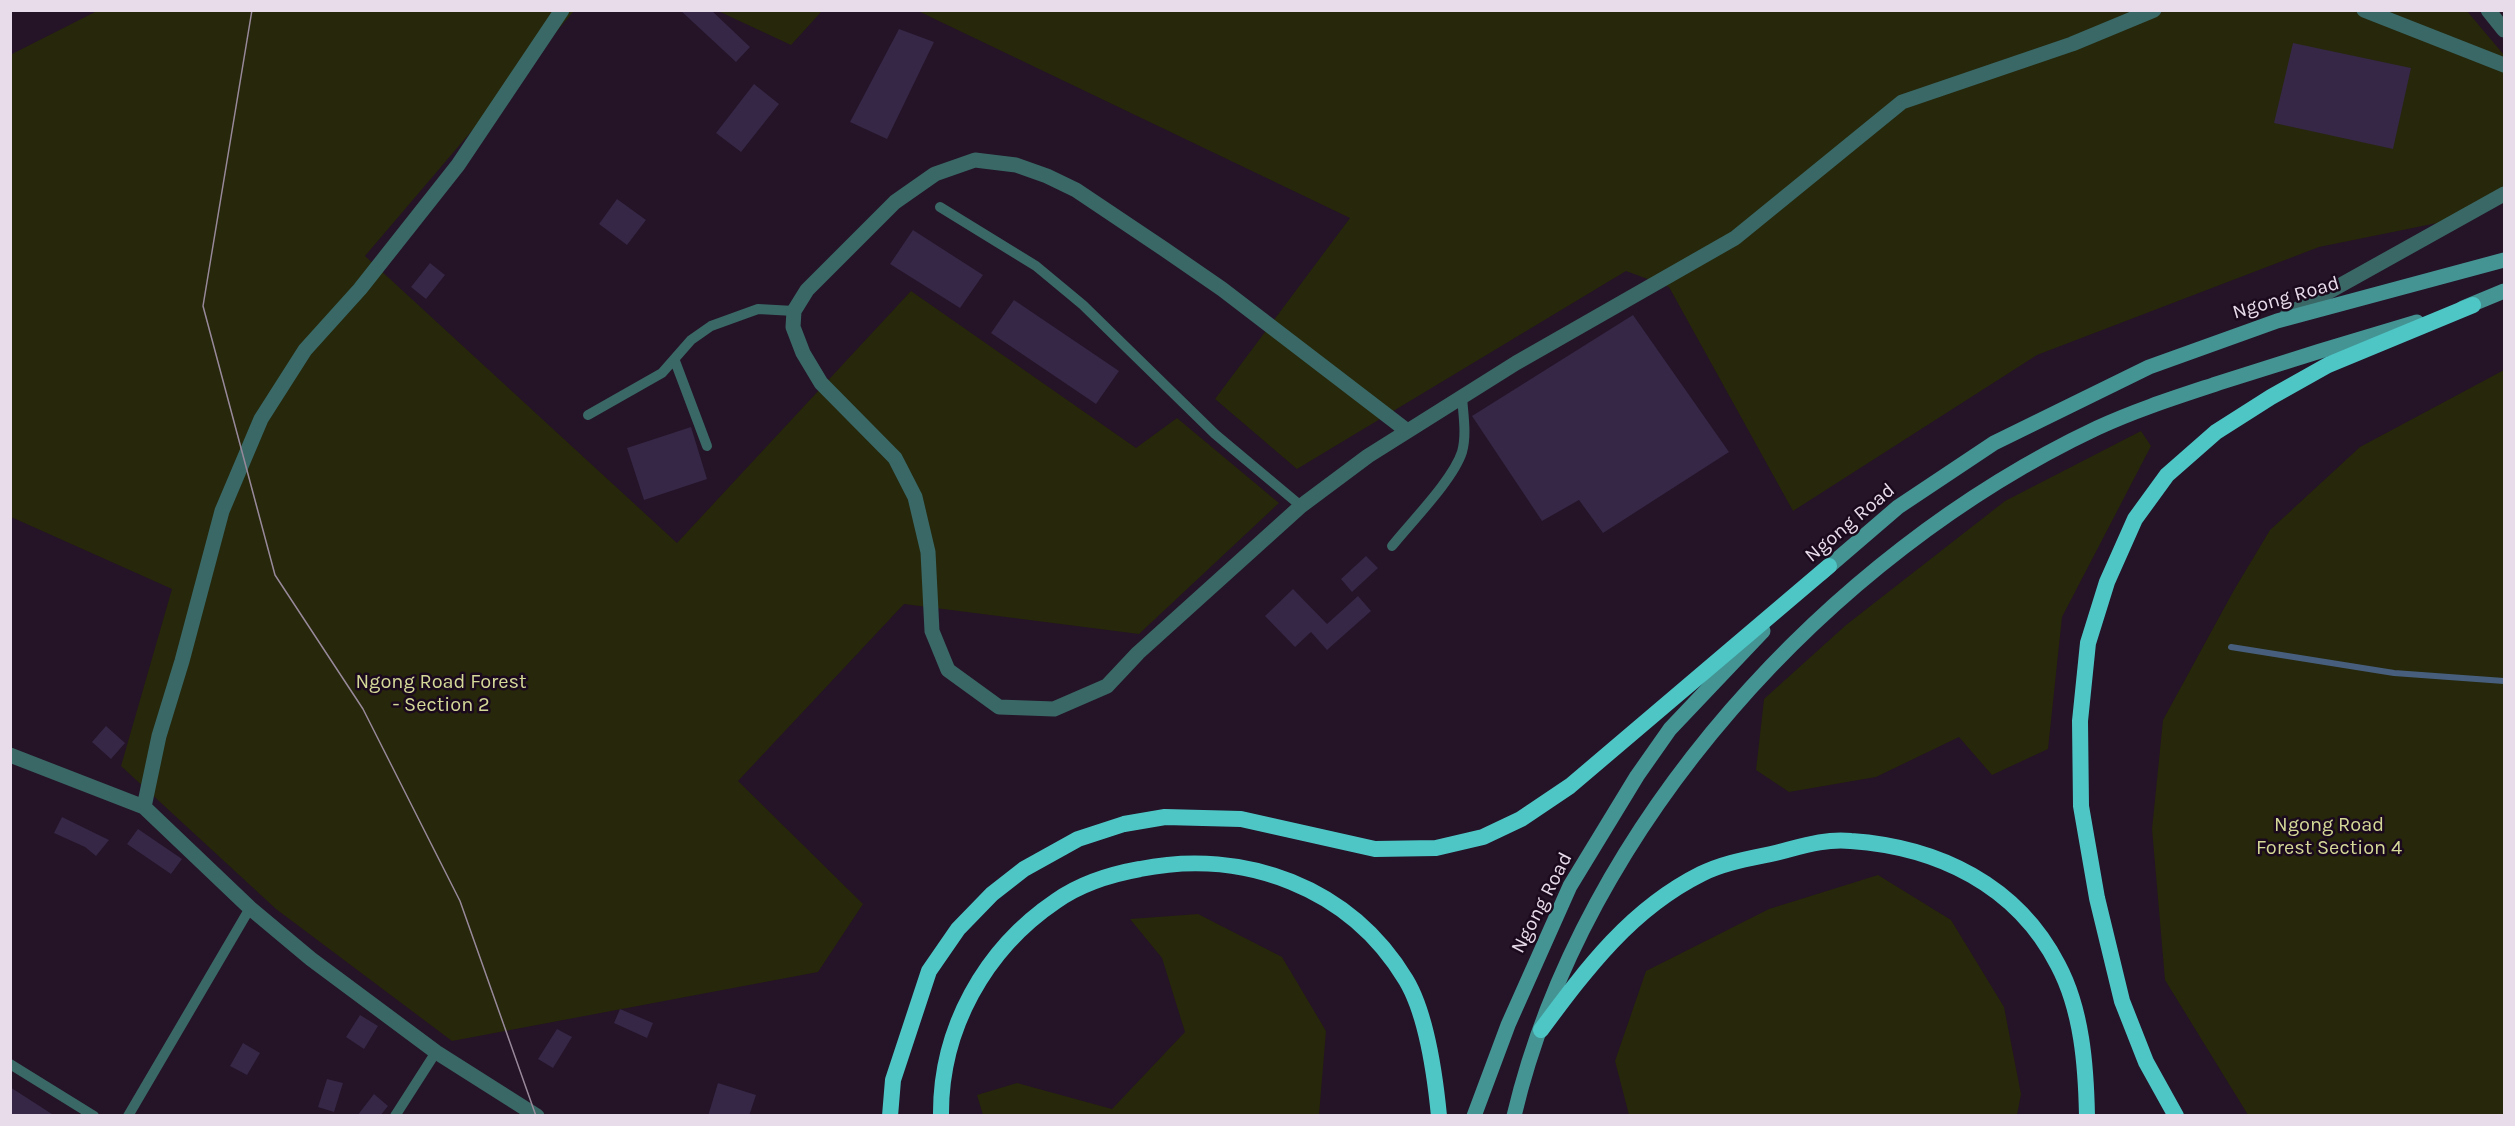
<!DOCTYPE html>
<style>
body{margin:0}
#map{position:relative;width:2515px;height:1126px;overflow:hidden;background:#251327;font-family:Karla,sans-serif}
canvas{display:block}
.frame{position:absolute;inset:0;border:12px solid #e9dcea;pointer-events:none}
</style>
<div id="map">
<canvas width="2515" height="1126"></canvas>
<div class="frame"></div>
</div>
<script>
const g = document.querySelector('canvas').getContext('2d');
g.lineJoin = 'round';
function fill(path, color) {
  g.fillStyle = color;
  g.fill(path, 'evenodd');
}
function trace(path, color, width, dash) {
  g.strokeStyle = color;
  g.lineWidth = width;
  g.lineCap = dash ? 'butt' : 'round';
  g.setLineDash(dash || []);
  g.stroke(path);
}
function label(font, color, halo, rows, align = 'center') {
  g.font = font + ' Karla,sans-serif';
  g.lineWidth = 5;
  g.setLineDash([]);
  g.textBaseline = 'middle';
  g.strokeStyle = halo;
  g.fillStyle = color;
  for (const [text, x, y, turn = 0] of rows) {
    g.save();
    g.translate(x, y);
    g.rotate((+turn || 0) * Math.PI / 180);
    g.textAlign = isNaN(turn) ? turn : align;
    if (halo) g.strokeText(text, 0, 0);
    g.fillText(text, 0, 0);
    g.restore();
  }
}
fill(new Path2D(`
 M97,11h477l-209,245 312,287 234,-252 225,157 41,-30 102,85 -140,131 -235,-30 -166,177 125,123 -45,68 -366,69 -176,-132 -155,-143 51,-177 -161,-72 -1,-462z
 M718,11h104l-31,34z
 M918,11h1549l37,44v142l-52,23 -133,27 -282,108 -244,156 -124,-224 -43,-16 -329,198 -82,-70 135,-181z
 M2504,370v745h-256l-83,-135 -13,-151 11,-109 71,-130 36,-60 90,-83z
 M2141,431l10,15 -89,171 -14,132 -56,26 -33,-38 -83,40 -87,15 -33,-22 8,-71 82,-74 159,-124z
 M1878,875l73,45 53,87 17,87 -4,21h-388l-14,-54 31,-90 123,-62z
 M1198,914l84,43 44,74 -7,84h-336l-6,-20 40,-12 95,26 73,-77 -23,-74 -32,-39z`), '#26270b');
trace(new Path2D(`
 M2231,647l163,26 110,8`), '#475f7c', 6);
fill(new Path2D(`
 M680,10h31l39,37 -14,15z
 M899,29l35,13 -47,97 -37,-17z
 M2293,43l118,25 -18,81 -119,-26z
 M754,84l25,20 -38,48 -25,-19z
 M617,199l29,21 -19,25 -28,-21z
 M913,230l70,45 -23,33 -70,-44z
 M430,263l15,12 -19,24 -15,-12z
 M1014,300l105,71 -23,33 -105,-71z
 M1633,315l96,137 -126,81 -24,-33 -37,21 -70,-105z
 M691,427l16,52 -63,21 -17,-52z
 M1366,556l12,12 -26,24 -11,-13z
 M1293,589l34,35 31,-28 13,15 -44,39 -16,-18 -16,15 -30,-31z
 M106,726l19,17 -14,16 -19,-17z
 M62,817l47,23 -13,16 -11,-9 -31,-14z
 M138,829l44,30 -11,15 -44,-30z
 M620,1009l33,14 -6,15 -33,-15z
 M360,1015l18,11 -14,23 -18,-12z
 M557,1029l15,8 -19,31 -15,-9z
 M243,1043l17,10 -13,22 -17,-9z
 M327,1079l16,4 -9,29 -16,-5z
 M718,1083l38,12 -7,21h-41z
 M10,1087l45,29h-45z
 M374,1094l14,12 -8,10h-23z`), '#352745');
trace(new Path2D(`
 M940,207l96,59 47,39 132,129 86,72
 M675,361l32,85
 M588,415l74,-42 29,-33 20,-14 47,-17 36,2
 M1392,546c19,-24 61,-66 70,-94 5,-18 1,-38 0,-56
 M10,1064l84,52
 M128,1116l122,-208
 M395,1116l41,-64`), '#396867', 10);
trace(new Path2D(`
 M2364,10l140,55
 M2488,10l16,20
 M2287,315l217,-121
 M1406,430l-184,-141 -58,-40 -88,-59 -29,-14 -31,-11 -41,-5 -40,14 -40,28 -88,88 -13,21 -1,16 10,26 18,30 74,75 20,39 13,55 4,79 16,39 51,37 55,2 53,-23 31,-33 163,-147 67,-50 148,-93 219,-125 167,-136 170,-58 82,-34
 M10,755l134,52
 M537,1116l-101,-64 -125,-93 -61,-51 -106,-101 15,-71 23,-75 40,-150 39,-92 44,-69 55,-61 98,-124 104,-155`), '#396867', 15);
trace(new Path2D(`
 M2463,308l41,-17
 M1820,574l78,-67 96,-64 155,-76 128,-46 227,-61
 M1474,1116l34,-91 62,-139 67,-110 33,-47 93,-98
 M1514,1116c69,-292 316,-562 583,-688 41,-19 83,-32 125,-46 65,-21 130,-41 195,-60`), '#449494', 15);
trace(new Path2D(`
 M1541,1030c46,-62 90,-121 160,-156 22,-11 46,-15 70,-20 26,-6 52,-16 80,-13 87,6 166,44 207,124 24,45 28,101 29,151
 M890,1116l3,-36 36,-109 29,-42 34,-35 32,-25 54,-30 46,-15 41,-7 76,2 134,30 61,-1 47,-11 38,-18 49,-33 259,-220
 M941,1116c-1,-87 44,-167 115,-215 24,-17 56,-27 84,-32 104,-21 210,18 266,111 21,35 29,95 33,136
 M2176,1116l-30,-54 -24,-61 -25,-103 -16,-92 -1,-85 8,-78 19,-61 28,-63 32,-44 49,-43 55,-35 57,-32 145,-60`), '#4ec6c6', 16);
trace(new Path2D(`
 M252,10l-49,296 72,269 88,134 97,192 76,215`), '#98899a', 1.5);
label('20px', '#e9dcea', '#1b0a1d', [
 ["Ngong Road",2286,298,-16],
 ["Ngong Road",1850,523,-40],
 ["Ngong Road",1542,903,-63]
]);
label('20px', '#d4d998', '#1b0a1d', [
 ["Ngong Road Forest",441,682],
 ["- Section 2",441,705],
 ["Ngong Road",2329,825],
 ["Forest Section 4",2329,848]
]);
</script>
